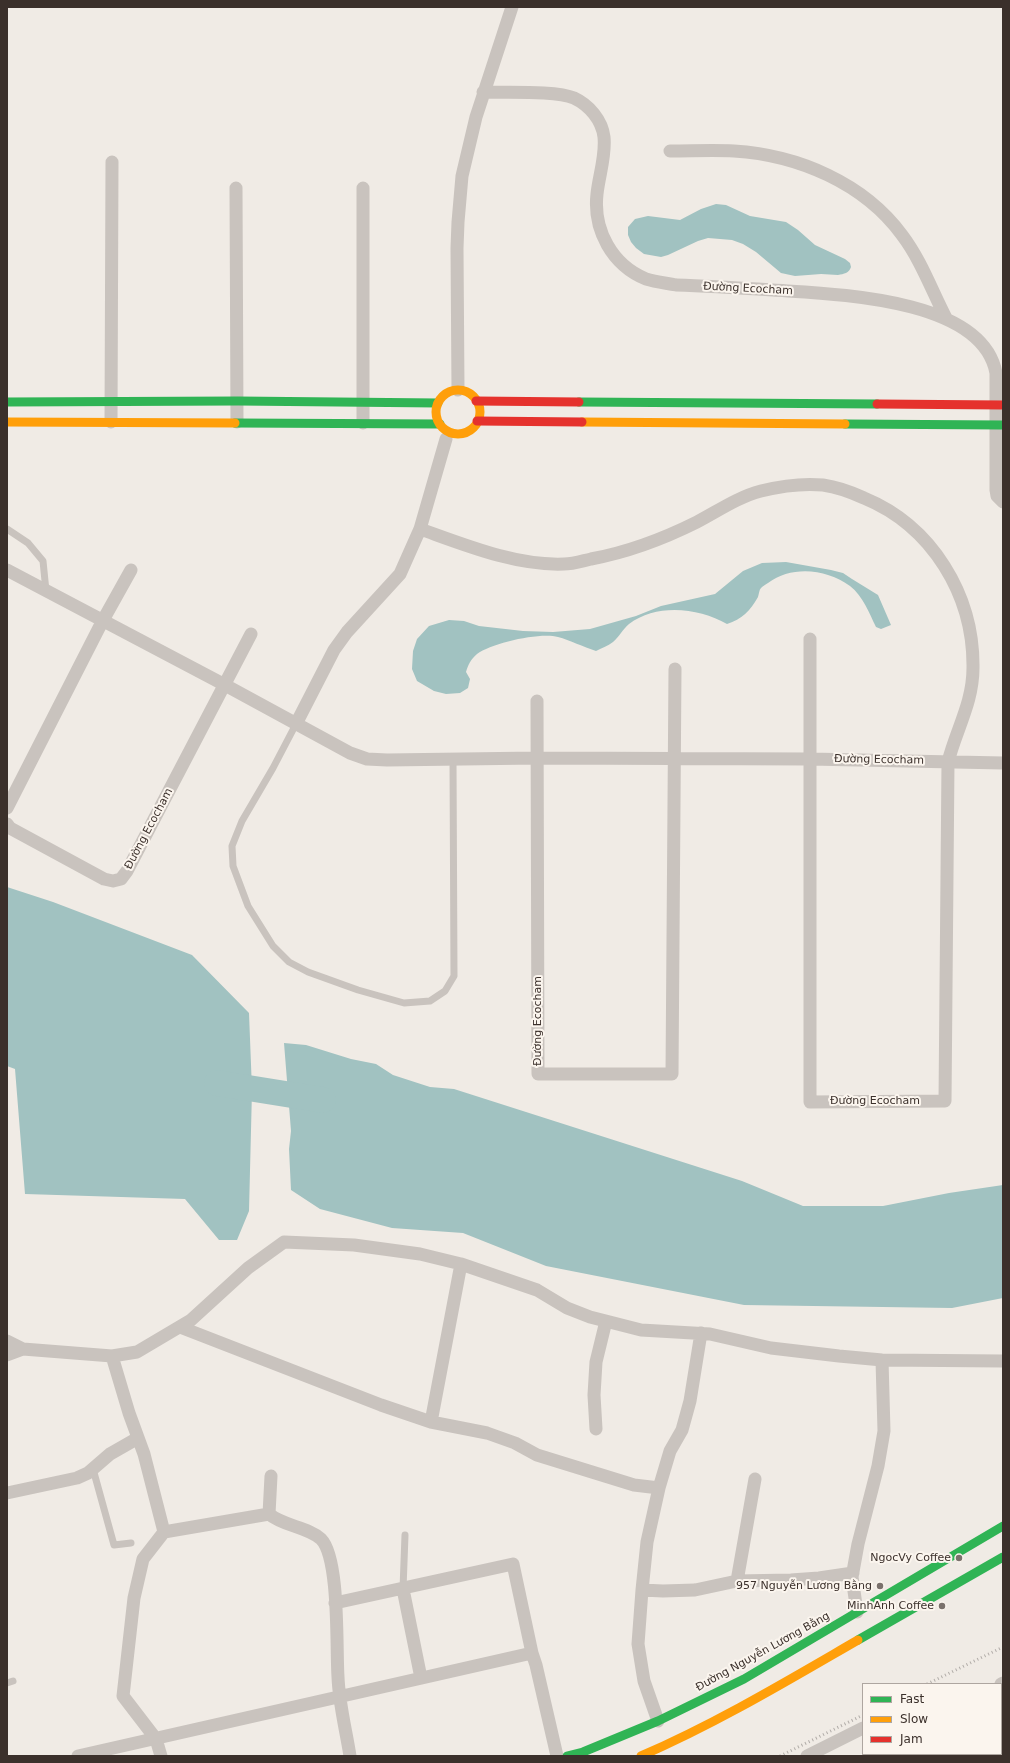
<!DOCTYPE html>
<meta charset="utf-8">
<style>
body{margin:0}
#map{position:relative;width:1010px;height:1763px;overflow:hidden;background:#f0ebe5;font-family:"DejaVu Sans",sans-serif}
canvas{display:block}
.frame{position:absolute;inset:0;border:8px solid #3b302b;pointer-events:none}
.legend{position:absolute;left:862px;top:1683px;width:140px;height:72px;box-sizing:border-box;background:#fbf5ee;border:1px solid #aea6a0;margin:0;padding:5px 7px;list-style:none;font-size:12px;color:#3b302b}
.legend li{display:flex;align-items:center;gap:8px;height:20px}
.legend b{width:20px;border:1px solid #aea6a0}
</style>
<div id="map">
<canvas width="1010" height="1763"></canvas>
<div class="frame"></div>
<ul class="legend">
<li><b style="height:5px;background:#30b455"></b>Fast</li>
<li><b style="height:5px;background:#ff9f0a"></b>Slow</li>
<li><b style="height:5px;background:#e5322d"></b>Jam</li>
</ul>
</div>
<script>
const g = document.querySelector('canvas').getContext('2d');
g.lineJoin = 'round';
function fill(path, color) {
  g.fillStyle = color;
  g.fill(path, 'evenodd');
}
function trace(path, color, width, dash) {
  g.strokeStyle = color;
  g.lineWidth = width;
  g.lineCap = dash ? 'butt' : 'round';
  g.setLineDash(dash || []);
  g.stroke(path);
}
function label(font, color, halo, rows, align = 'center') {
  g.font = font + ' "DejaVu Sans",sans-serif';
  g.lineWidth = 4;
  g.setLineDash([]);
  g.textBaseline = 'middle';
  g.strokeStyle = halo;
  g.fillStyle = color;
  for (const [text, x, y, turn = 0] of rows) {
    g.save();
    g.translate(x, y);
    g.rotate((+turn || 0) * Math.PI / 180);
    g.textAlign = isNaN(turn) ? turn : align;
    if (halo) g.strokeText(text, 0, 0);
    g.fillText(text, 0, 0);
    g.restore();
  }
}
fill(new Path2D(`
 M716,204l10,1 24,11 36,6 12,8 17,15 30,14 5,4 1,4c-2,6 -7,7 -13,8l-17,-1 -26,2 -14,-3 -25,-21 -13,-8 -11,-4 -24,-2 -10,3 -30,14 -7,2 -17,-3 -8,-6 -5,-6 -3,-7v-8l7,-8 13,-3 32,4 21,-11z
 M786,562l45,8 12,3 9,6 26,16 13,30 -10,4 -5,-2c-7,-14 -13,-31 -26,-41 -23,-17 -58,-21 -82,-3 -2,1 -5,3 -7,5 -2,2 -2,6 -3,9 -8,14 -16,22 -31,27 -28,-16 -70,-21 -98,0 -6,5 -10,13 -16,18 -5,4 -12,6 -17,9 -13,-4 -26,-11 -38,-14 -18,-5 -66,6 -81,17 -6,5 -9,11 -11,18l4,7 -2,9 -8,5 -14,1 -12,-3 -17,-10 -5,-12 1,-18 4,-12 12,-13 20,-6 15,1 15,5 44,5 30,1 37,-3 46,-13 25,-10 54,-12 28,-23 19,-8z
 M7,887l46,15 139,53 57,58 3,77 -3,121 -12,29h-18l-34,-41 -160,-5 -10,-125 -8,-3z
 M284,1043l22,2 45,14 25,5 17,11 37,12 24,2 288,92 61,25h80l66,-13 54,-8v113l-51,10 -208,-3 -198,-39 -83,-33 -71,-5 -72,-19 -29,-19 -2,-41 2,-18z`), '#a1c2c1');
trace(new Path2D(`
 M252,1090h36`), '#a1c2c1', 4.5);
trace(new Path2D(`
 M217,1083l106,17`), '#a1c2c1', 26);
trace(new Path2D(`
 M7,529l21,14 15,18 3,30
 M296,724l-23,44 -31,53 -10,25 1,20 15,40 25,40 16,16 19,10 50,18 46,13 26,-2 15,-10 9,-15 -1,-217
 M93,1469l21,76 17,-2
 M403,1589l2,-54
 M7,1683l6,-2`), '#c9c3be', 7);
trace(new Path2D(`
 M483,92c22,1 73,-2 91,6 15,7 28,22 30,39 2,19 -5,38 -7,57 -4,36 15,71 49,85 10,3 20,4 30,6 32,1 65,3 97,5 59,4 209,7 223,83v117l1,6 6,6
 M670,151c22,0 43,-1 64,0 64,4 130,32 168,84 19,25 30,56 44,83
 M236,188l1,234
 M458,390l-1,-142 1,-26 4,-46 14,-59 36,-110
 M111,422l1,-260
 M363,423v-235
 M420,529c45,16 96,37 144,35 9,0 18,-3 27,-5 38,-7 72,-20 106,-37 21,-11 41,-25 64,-31 20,-5 41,-8 62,-6 14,2 28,7 41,13 68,28 110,97 109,170 0,35 -17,62 -25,94l-3,339 -135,1v-463
 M7,570l218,115 125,68 17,6 20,1 150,-2 273,1 193,4
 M537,701l1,373h134l3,-405
 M296,724l38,-74 13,-18 53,-58 20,-45 26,-90
 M7,808l95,-186 29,-52
 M7,824l3,4 94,51 9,2 8,-2 6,-8 124,-237
 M180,1327l201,78 50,17 56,11 28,10 22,12 97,30 25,3
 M7,1341l16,8
 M7,1355l16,-6 89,7 25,-4 54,-32 57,-52 36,-26 70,3 66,9 41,10 76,26 30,18 23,9 51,13 69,4 61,14 68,8 43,4 121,1
 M112,1356l17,57 15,41 20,78 -21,27 -9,39 -11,98 33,43 5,17
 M431,1422l30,-158
 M596,1429l-2,-34 2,-33 10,-41
 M271,1476l-2,38c14,12 39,13 52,25 19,19 15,110 17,138 1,27 8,53 12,79
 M7,1493l70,-15 11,-5 22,-19 28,-16
 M164,1532l105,-18
 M737,1581l18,-102
 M403,1589l18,89
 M642,1590l21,1 32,-1 42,-9 54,-1 28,-2 34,-5
 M335,1603l178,-39 19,89 4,12 21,91
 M857,1612l-5,-35 6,-33 20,-78 6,-35 -2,-71
 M1001,1684l2,-1
 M658,1721l-14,-40 -6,-37 4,-54 5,-48 12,-54 11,-37 12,-21 8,-29 11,-68
 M924,1754l1,2
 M78,1756l454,-103
 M807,1756l56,-28`), '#c9c3be', 13);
trace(new Path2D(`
 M7,402l231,-1 200,2
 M579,402l298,2
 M235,423l205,1
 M845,424l158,1
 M858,1640l145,-83
 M567,1756l16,-4 75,-31 86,-42 259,-153`), '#30b455', 9);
trace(new Path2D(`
 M436 412a22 22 0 1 1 44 0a22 22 0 1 1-44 0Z
 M7,422l228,1
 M582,422l263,2
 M641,1756c76,-33 146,-75 217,-116`), '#ff9f0a', 9);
trace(new Path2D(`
 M476,401l103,1
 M877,404l126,1
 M477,421l105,1`), '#e5322d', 9);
trace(new Path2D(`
 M927,1684l76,-37
 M780,1756l83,-41`), '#b1aca8', 3, [1, 3]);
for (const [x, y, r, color] of [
 [959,1558,4,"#7a716c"],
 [880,1586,4,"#7a716c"],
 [942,1606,4,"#7a716c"]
]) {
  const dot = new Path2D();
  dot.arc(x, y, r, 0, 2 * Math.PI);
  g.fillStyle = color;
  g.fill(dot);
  trace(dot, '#fbf5ee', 1.5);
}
label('11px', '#3b302b', '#fbf5ee', [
 ["Đường Ecocham",748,289,3],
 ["Đường Ecocham",879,760,1],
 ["Đường Ecocham",149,829,-62],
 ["Đường Ecocham",538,1021,-90],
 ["Đường Ecocham",875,1101],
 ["Đường Nguyễn Lương Bằng",763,1652,-29]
]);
label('11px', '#3b302b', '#fbf5ee', [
 ["NgocVy Coffee",951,1558],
 ["957 Nguyễn Lương Bằng",872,1586],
 ["MinhAnh Coffee",934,1606]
], 'right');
</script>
